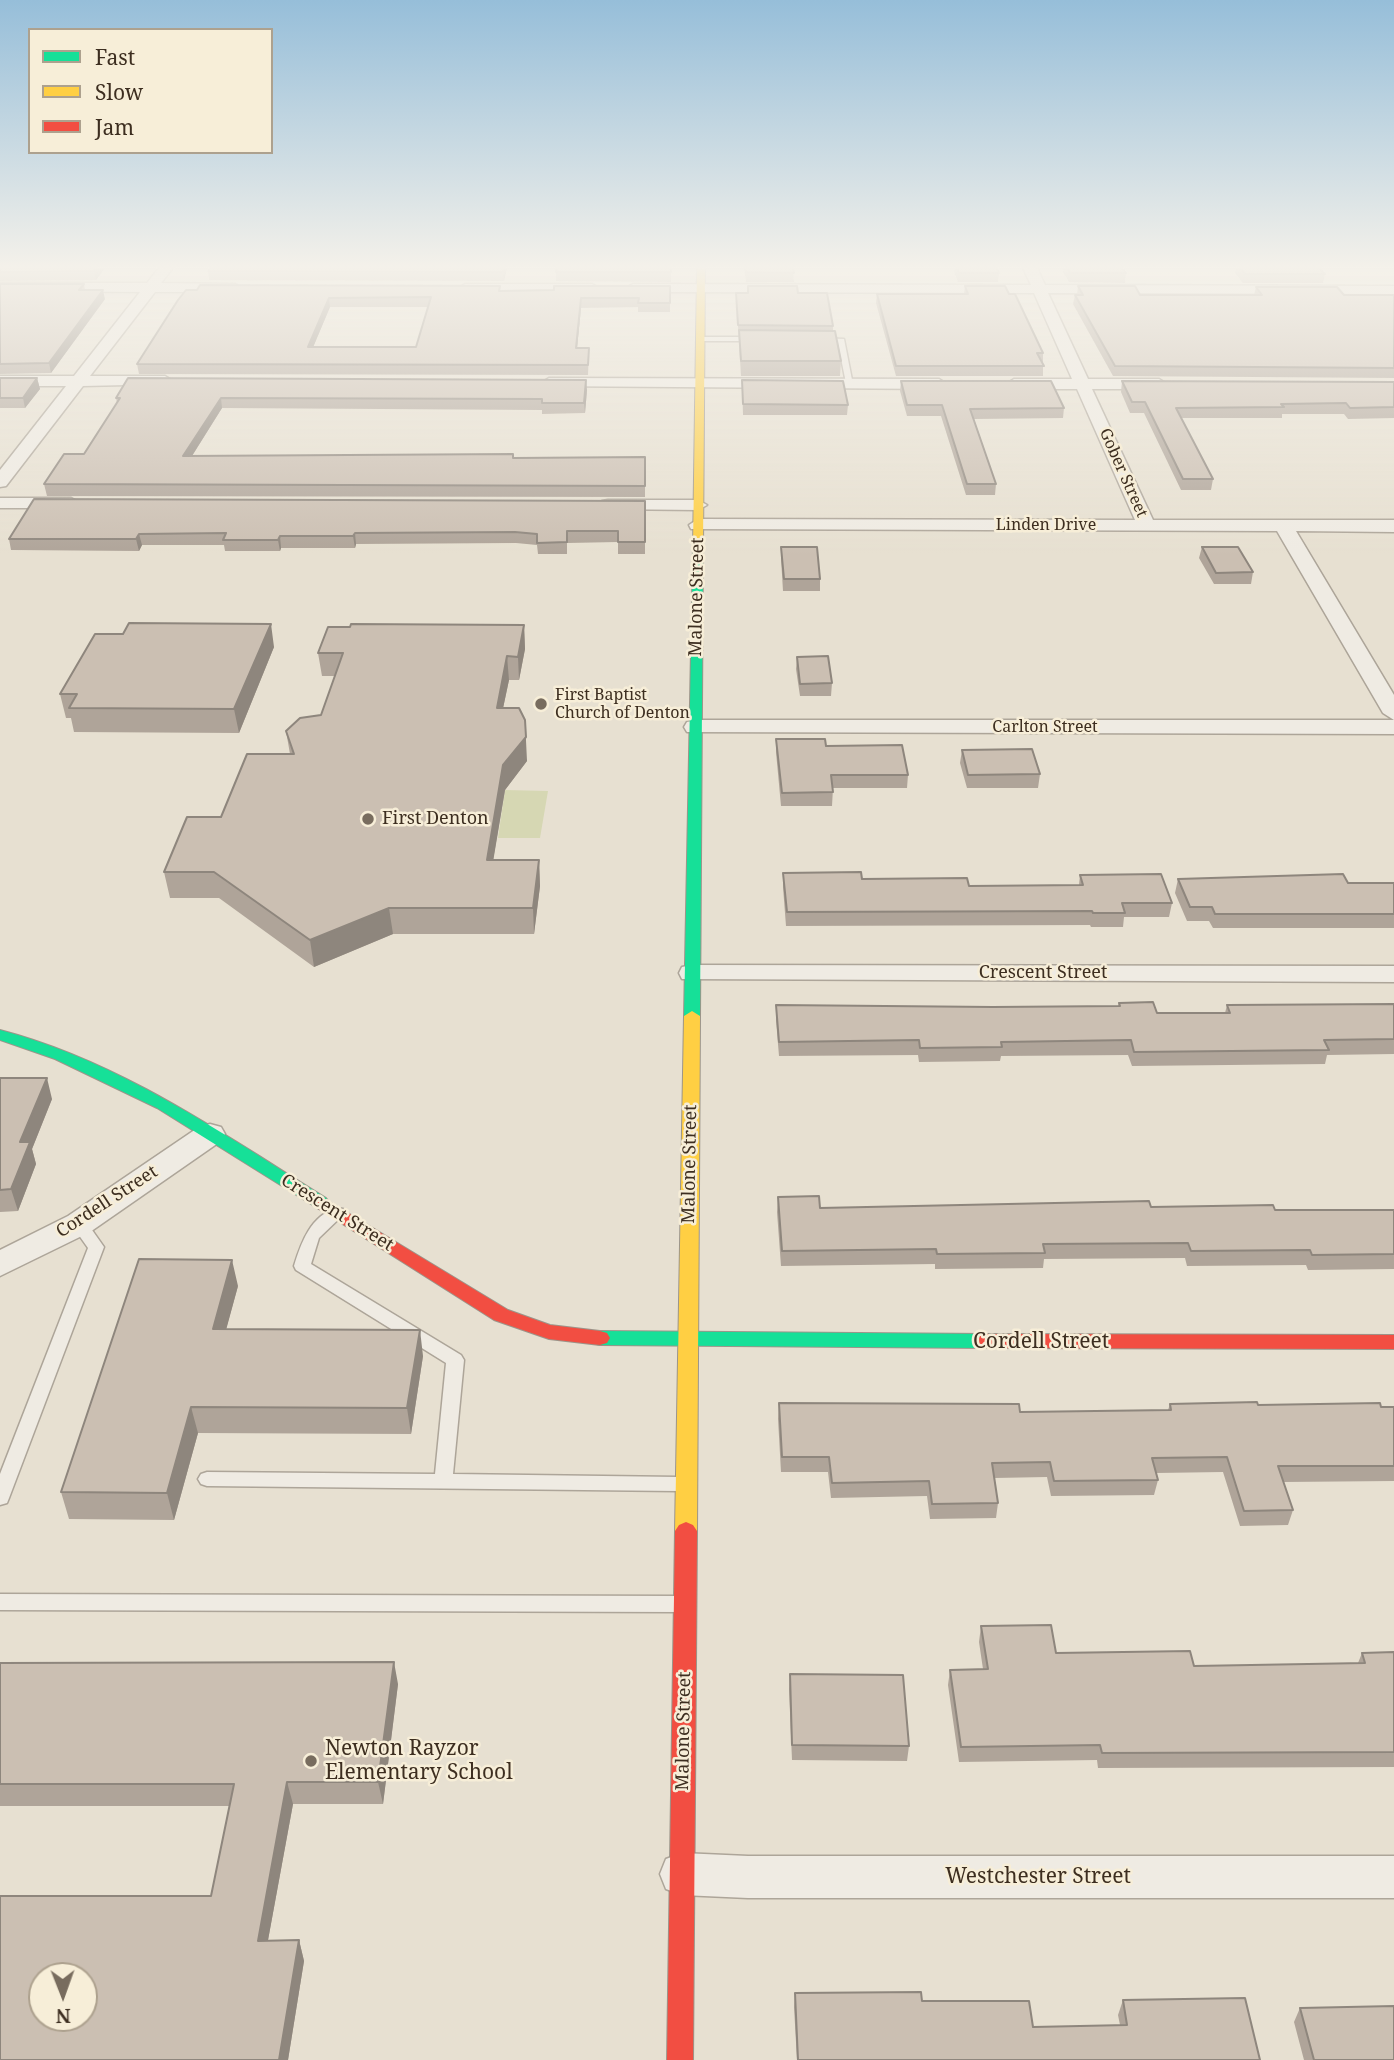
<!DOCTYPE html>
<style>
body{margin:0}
#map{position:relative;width:1394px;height:2060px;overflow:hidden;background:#e7e0d1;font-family:"Noto Serif",serif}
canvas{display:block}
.legend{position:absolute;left:28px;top:28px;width:245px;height:126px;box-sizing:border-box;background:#f7eed8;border:2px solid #ada18e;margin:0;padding:9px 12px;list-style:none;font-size:21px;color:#3d2e20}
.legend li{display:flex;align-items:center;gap:14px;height:35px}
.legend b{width:35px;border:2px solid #ada18e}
.north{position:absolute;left:28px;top:1962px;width:70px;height:70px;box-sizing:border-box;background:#f7eed8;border:2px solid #ada18e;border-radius:50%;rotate:179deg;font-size:19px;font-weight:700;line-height:28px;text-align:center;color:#3d2e20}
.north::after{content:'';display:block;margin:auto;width:24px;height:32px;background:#786c5e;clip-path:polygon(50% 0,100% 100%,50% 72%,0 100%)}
</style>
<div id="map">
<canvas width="1394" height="2060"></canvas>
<ul class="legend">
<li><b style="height:9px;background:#16e098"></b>Fast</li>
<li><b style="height:9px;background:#ffcf43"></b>Slow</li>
<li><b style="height:9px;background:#f24e42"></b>Jam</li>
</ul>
<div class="north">N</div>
</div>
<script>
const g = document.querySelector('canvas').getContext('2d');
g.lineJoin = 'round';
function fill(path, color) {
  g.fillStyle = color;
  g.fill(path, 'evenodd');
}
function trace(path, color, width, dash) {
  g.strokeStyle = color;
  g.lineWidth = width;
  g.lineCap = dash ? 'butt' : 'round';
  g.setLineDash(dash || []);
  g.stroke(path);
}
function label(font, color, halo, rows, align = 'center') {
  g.font = font + ' "Noto Serif",serif';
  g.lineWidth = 5;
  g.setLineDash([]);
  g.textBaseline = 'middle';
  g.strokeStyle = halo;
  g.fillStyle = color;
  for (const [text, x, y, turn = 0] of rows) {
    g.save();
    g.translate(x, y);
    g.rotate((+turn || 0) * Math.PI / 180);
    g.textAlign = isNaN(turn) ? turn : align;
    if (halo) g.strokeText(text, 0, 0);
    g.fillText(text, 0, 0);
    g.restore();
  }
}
fill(new Path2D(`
 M505,790l43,1 -8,47h-42z`), '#d6d7b3');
const lane = new Path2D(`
 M697,337h60l4,2 -4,2h-60z
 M819,338l25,1 9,46 -7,-2 -8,-40 -22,-1v-4z
 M337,1208l6,1 2,4 -26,25 -8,26 150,91 3,5 -11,114 225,3 6,2 3,5 -3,5 -6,2 -471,-5 -6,-2 -3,-5 3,-5 6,-2 228,2 11,-111 -150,-93 -2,-4c7,-23 17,-51 43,-58z
 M79,1218l6,2 19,27 -95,251 -2,5 -7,2v-31l88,-226 -17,-24 2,-4z
 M0,1594l677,2 7,2 3,6 -3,6 -7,2 -677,-2z`);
const street = new Path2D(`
 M159,268h14l-12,15 74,1 7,4 -7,4h-80l-65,84h75l8,5 -2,3 -88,2 -77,100 -6,1v-17l66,-84h-66v-10h74l66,-84 -140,-1v-8h147z
 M1023,268h14l8,17 349,1v8l-346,-1 40,86h71l8,5 -8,5h-67l61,131h241v12l-98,-1 98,164v25l-11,-7 -106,-182 -586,-2 -2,-4 9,-6 437,1 -58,-131h-63l-8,-5 8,-5h58l-38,-86 -401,-1 -7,-4 7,-4 398,1z
 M465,284h127l7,4 -7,4 -132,-1 -2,-3z
 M549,378l390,1 8,5 -8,5 -396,-3 -2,-3z
 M0,498h71l9,5 -9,5h-71z
 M608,500h90l9,5 -9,5 -96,-1 -3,-4 3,-4z
 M695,720h699v14l-707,-2 -3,-5 3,-5z
 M692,965l702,1v16l-712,-3 -3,-6 3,-6z
 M210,1124l11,3 4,7 -4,7 -131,91 -90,44v-26l68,-34 131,-89z
 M682,1853l66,3h646v42h-646l-66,-3 -16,-6 -6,-15 6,-15z`);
const fast = new Path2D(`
 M698,544l5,3 -3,469 -8,5 -8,-5 9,-469z
 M0,1030c119,31 223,104 326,168l3,4 -3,4h-12l-157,-98 -102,-49 -55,-19z
 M600,1331l387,3 7,2 3,5 -3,5 -7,2 -387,-3 -7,-2 -3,-5 3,-5z`);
const slow = new Path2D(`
 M697,268h8l-2,279 -5,3 -5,-3z
 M692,1011l8,5 -3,515 -4,6 -7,3 -7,-3 -4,-6 9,-515z`);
const jam = new Path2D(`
 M320,1196l188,114 42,15 50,6 7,2 3,5 -3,5 -7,2 -51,-6 -55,-19 -180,-114 -3,-4 3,-4z
 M987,1334l407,1v14l-407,-1 -7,-2 -3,-5 3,-5z
 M686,1522l7,3 4,6 -4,529h-26l8,-529 4,-6z`);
trace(lane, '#ada599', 3);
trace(street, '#ada599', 3);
trace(fast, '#9c958a', 2);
trace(slow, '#9c958a', 2);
trace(jam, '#9c958a', 2);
fill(lane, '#efebe3');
fill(street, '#efebe3');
fill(fast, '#16e098');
fill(slow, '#ffcf43');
fill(jam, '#f24e42');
fill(new Path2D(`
 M0,268h105l-9,12 -96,1z
 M210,268h297l-3,13 -295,-1 -1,-9z
 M671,268v14l-115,-1v-9z
 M744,268h49l1,14h-48z
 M955,268h42l2,5 -1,9h-40l-4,-10z
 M1064,268h58l4,5 -1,10 -56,-1 -6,-10z
 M1236,268h83l6,6 -2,9h-80l-8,-10z
 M0,284h84l1,6 20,9 -54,74 -51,1z
 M670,286v26h-32v-5l-57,1 -4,40h12l-1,27 -449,-1 -2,-10 41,-64 323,-9 53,-1zM330,307h98l-12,40h-103z
 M748,286l50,7 35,33v5l8,30 -1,15h-99l-5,-83h11z
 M965,286l44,8 34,59v23h-147l-20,-73 1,-9h87z
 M1078,286l62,9h114l2,-8 88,8h50v83l-281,-2 -40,-72 2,-9h2z
 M0,378h37l3,11 -15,19h-25z
 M742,380l106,25 -1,10h-104z
 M901,381l163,27 -1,10 -89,1 22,65 -1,11h-29l-25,-79h-34l-7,-25z
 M1122,381l272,1v36l-46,1 -4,-5h-62v4h-101l32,61 -2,11h-30l-37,-77h-14l-9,-21z
 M587,390l-2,23 -43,1v-4l-320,-2 -30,48 322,2 131,-1v40l-598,-1 -3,-12 40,-30 33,-51 -1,-5z
 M645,501v53h-27v-12l-51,1v11h-29l-1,-9 -21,-2 -160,1 -1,4h-74l-1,3h-55l-1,-6h-82l-3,6 -128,-1 -2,-11z
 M781,547l39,32v12h-37l-2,-33z
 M1202,547l51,25 -2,12h-37l-15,-26z
 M524,625l1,24 -6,31h-10l-6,28 24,53 -22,29 -12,70h46l1,26 -6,48h-141l-79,33 -95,-69h-49l-6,-26 126,-118 -4,-23 35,-16 14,-39h-13l-4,-23z
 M123,634l151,13 -35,86 -165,-1 -3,-14h-5l-6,-24z
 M797,657l35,26 -1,13h-31l-4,-27z
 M776,739l50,7 82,29 -1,13h-74l-1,18h-51l-5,-54z
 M962,750l78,24 -2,14h-71l-7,-25z
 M783,873l186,13 110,-1 1,-10 92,28 -3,14h-45l-1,10h-32l-1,-2 -304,1 -3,-39z
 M1178,879l170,4h46v45h-181l-4,-7h-22l-12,-28z
 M1119,1003l38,10h68l2,-8 167,-1v50l-67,1 -2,9 -193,2 -4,-11 -127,1 -1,5 -81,1 -1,-7 -139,1 -3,-36v-15l217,2 125,-1z
 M0,1078l52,21 -20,50 4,15 -18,47 -18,1z
 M778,1197l42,11 331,-1 124,3h119v59l-86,1 -2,-5 -119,1 -2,-8 -141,1 -1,9 -108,1v-5l-154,2 -4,-54z
 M238,1286l-12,43 197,27 -12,78 -213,-1 -24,87 -105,-1 -8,-27z
 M779,1403l241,9 148,-2 2,-6 224,3v74l-111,1 10,28 -5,15 -48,1 -17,-54 -67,1 2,7 -4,15 -103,1 -4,-19 -53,1 4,25 -2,15 -66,1 -3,-23 -96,2 -3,-26h-47l-3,-53z
 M981,1626l75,27 138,13 164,-3 4,-10 32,-1v115l-296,1 -1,-8 -138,2 -11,-77 2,-15 33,-1 -4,-27z
 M0,1663l398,21 -15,120h-90l-25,136h31l5,21 -16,99h-288l211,-164 19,-90h-230z
 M790,1674l119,72 -2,15 -115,-1 -3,-71z
 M795,1993l127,8 111,26 87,-2 -2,-10 5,-15 137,60h-463l-3,-53z
 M1300,2008l94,52h-90l-10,-38z`), '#afa499');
fill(new Path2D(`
 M96,268h9l-9,12 -2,-9z
 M504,268h3l-3,13 -1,-9z
 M103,290l2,9 -54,74 -2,-10z
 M329,298l1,9 -21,50 -1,-10z
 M581,298v10l-5,50v-10z
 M37,378l3,11 -15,19 -2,-10z
 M586,380l1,10 -2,23 -1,-10z
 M221,398l1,10 -37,59 -2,-11z
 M355,533l1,11 -1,4 -2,-12z
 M139,534l3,11 -3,6 -3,-12z
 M280,536l1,12 -1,3 -2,-11z
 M271,624l3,23 -35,86 -5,-24z
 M524,625l1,24 -6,31 -1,-23z
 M507,656l2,24 -11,52 -1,-24z
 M525,720l2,41 -22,29 -16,96 -2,-26 16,-95z
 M539,860l1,26 -6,48 -1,-26z
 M389,908l4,26 -79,33 -4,-27z
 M47,1078l5,21 -20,50 4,15 -18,47 -7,-22 9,-47z
 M232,1260l6,26 -19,70 -6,-27z
 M420,1330l3,26 -12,78 -4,-26z
 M191,1407l7,26 -24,87 -7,-27z
 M394,1662l4,22 -15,120 -5,-22z
 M287,1782l6,22 -29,158 -6,-21z
 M299,1940l5,21 -16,99h-9z`), '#8e867d');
const building = new Path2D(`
 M0,268h96l-2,3 -94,1z
 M210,268h294l-1,4 -295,-1z
 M557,268h114v4h-115z
 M745,268h48l1,5 -48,-1z
 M957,268h40l2,5h-40z
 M1067,268h55l4,5h-56z
 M1240,268h79l6,6h-80z
 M0,284h84l-5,6h24l-54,73 -49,1z
 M200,285l300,1 -1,5 55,-1v-4h116v17h-32l1,-5h-58l-5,50h13l-1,17 -451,-1 41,-64 8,-10h11zM431,297l-15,50h-108l21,-49z
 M748,286h49l1,7h29l6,33 -95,-1 -2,-32h12z
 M965,286h40l4,8h6l28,59h-6l7,13h-148l-19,-72h91z
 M1078,286h57l5,9h122l-6,-8h81l7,8h50v73l-279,-2 -40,-71h8z
 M739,330l96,1 6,30h-100z
 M0,378h37l-14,20h-23z
 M128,378l458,2 -2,23h-42v-4l-321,-1 -38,58 330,-2v4l132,-1v29l-601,-2 20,-30h20l36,-56h-4z
 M742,380l101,1 5,24 -105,-1z
 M901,381h150l13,27 -94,1 26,75h-29l-25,-79h-35z
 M1122,381l272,1v25l-44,1 -4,-5 -65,1 3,3 -108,1 37,71h-30l-38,-77h-13z
 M34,499l611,2v41h-27v-11h-51v11l-30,1v-9l-22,-2 -160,1 -2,3h-73l-2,4h-55l3,-7 -87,1 -3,5h-127z
 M781,547h36l3,32h-36z
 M1202,547h36l15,25 -37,1z
 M129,623l142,1 -37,85 -165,-1 8,-14h-17l35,-60h28z
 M351,624l173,1 -6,32 -11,-1 -10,52h22l6,12 1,17 -23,28 -16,95h52l-6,48h-144l-79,32 -96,-68h-50l23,-55h34l26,-63h47l-8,-23 14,-13 21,-3 22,-62h-25l10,-26h22z
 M828,656l4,27 -32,1 -3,-27z
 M776,739h49l1,7 76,-1 6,30h-77l2,17 -51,1z
 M1032,749l8,25 -72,1 -6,-25z
 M861,872l1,7 105,-1 2,8 114,-1 -3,-10 81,-1 11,29h-50l3,10h-32l-1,-2 -305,1 -4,-39z
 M1343,874l5,9h46v31h-179l-3,-7h-22l-12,-28z
 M1153,1002l4,11h73l-3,-8 167,-1v35l-70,1 5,10 -195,2 -3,-12 -130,2 1,5 -82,1 -1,-8 -140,2 -3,-37 217,2 127,-1 -1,-3z
 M0,1078h47l-27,64h10l-19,47 -11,1z
 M819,1196l1,12 329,-7 2,6 122,-2 2,5h119v44l-82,1 -2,-5 -119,1 -3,-8 -145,1 2,9 -108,1 -1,-5 -154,2 -4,-54z
 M139,1259l93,1 -19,69 207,1 -13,78 -216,-1 -24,86 -106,-1z
 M1257,1402l1,3 122,-2 1,4h13v59h-116l15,44 -49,1 -17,-54 -75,1 6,22 -104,1 -4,-19 -58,1 6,40 -66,1 -3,-23 -97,2 -3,-26h-47l-3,-54 240,1 1,8 151,-2 -1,-6z
 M1051,1625l5,28 134,-2 4,15 171,-3 -3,-10 32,-1v100l-292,1 -2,-8 -139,2 -11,-77 38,-1 -7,-43z
 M394,1662l-16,120h-91l-29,159 41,-1 -20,120h-279v-164h211l23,-112h-234v-121zM42,1976h42v42h-42z
 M790,1674l113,1 6,71 -117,-1z
 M921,1992l1,9h107l4,26 94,-2 -4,-25 122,-2 15,62h-462l-3,-67z
 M1394,2006v54h-80l-14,-52z`);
fill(building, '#cbbfb2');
trace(building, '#8e867d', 2);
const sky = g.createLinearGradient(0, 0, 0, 556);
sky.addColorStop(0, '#96bed9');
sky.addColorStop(0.48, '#f4f1ea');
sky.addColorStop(1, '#f4f1ea00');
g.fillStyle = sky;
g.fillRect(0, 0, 1394, 556);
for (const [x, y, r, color] of [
 [541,704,7,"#786c5e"],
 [368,819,7,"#786c5e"],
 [311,1761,7,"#786c5e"]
]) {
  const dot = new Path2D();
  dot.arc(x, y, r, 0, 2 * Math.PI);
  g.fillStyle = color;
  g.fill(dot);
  trace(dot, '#f7eed8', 2.5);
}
label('16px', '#3d2e20', '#f7eed8', [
 ["Gober Street",1123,473,66],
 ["Linden Drive",1046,525],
 ["Carlton Street",1045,727]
]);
label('16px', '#3d2e20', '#f7eed8', [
 ["First Baptist",555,695],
 ["Church of Denton",555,713]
], 'left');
label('18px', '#3d2e20', '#f7eed8', [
 ["Malone Street",697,597,-89],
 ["Crescent Street",1043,973],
 ["Malone Street",690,1164,-89],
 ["Cordell Street",107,1202,-33],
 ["Crescent Street",337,1213,32],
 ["Malone Street",684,1731,-89]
]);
label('18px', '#3d2e20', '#f7eed8', [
 ["First Denton",382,819]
], 'left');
label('21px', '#3d2e20', '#f7eed8', [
 ["Cordell Street",1041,1342],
 ["Westchester Street",1038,1877]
]);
label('21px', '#3d2e20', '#f7eed8', [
 ["Newton Rayzor",325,1749],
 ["Elementary School",325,1773]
], 'left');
</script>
